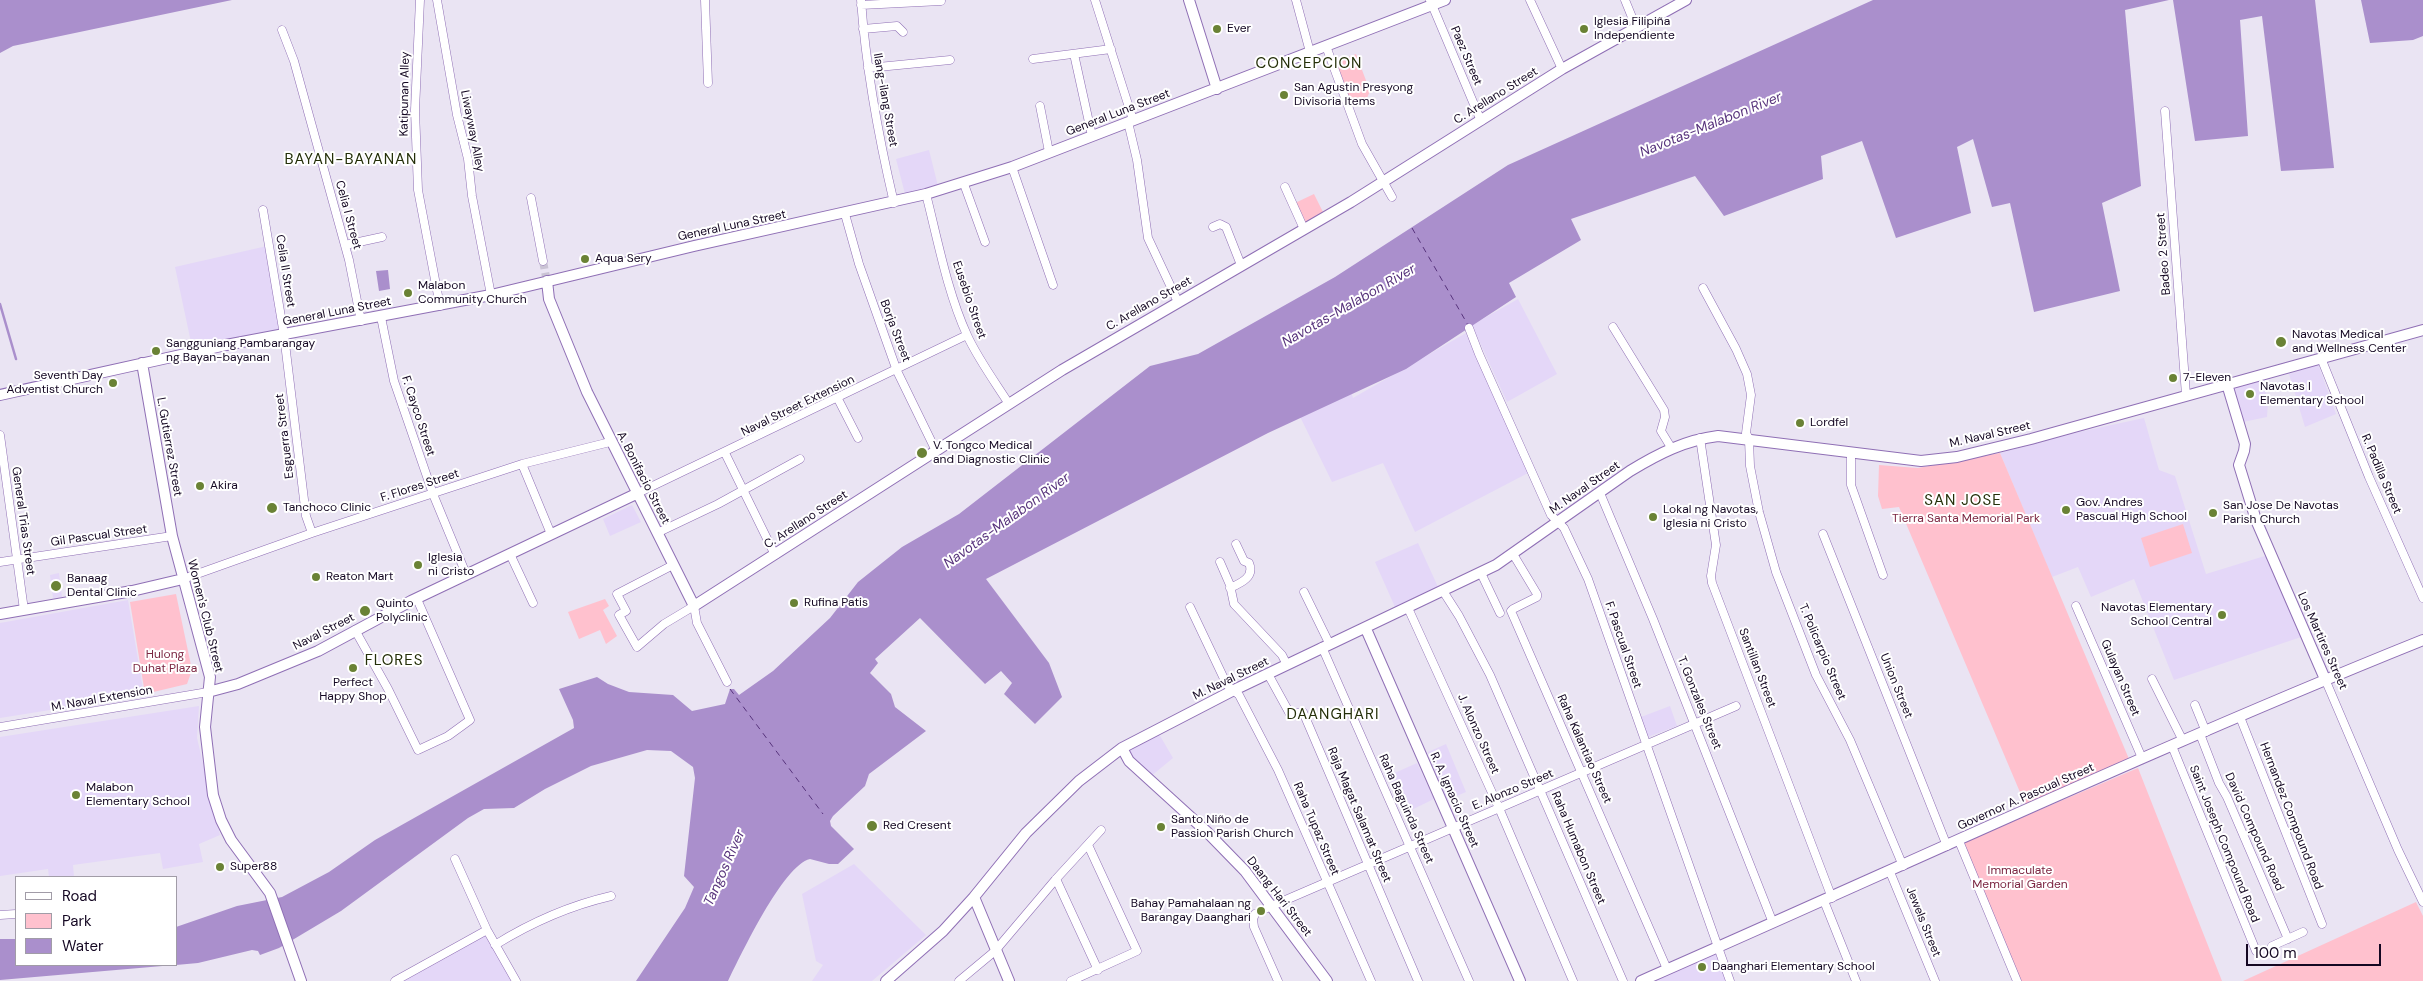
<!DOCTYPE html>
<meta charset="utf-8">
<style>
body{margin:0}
#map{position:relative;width:2423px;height:981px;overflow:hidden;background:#eae4f3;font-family:"DM Sans",sans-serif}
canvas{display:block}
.legend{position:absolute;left:15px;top:876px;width:162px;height:90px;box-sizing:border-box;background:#fff;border:1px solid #a19ca7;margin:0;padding:6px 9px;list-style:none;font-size:15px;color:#140722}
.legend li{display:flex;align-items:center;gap:10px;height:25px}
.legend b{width:25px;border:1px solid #a19ca7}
.scale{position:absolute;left:2246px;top:944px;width:135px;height:22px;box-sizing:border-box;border:2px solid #140722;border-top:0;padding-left:6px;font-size:15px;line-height:18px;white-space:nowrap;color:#140722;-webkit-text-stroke:4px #fff;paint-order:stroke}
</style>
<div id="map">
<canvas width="2423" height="981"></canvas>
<ul class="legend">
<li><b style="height:6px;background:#fff"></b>Road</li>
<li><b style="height:14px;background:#ffc1ce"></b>Park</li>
<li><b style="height:14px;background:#aa8fcc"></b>Water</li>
</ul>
<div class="scale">100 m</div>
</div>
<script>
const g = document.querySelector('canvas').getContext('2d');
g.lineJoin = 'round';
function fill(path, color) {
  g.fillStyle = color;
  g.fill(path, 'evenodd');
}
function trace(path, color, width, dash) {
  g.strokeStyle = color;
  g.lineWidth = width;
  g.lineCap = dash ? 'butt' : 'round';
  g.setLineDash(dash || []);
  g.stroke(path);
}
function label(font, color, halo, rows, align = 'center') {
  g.font = font + ' "DM Sans",sans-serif';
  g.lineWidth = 4;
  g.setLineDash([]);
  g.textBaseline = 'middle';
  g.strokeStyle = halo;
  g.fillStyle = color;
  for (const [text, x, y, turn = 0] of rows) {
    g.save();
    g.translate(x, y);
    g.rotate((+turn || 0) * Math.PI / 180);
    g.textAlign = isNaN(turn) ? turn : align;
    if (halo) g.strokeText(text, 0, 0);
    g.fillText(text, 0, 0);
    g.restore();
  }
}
fill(new Path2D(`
 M929,150l9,36 -33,8 -9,-35z
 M267,246l16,84 -91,17 -17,-80z
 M1518,299l39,75 -50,28 -35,-77z
 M1466,333l62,140 -113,59 -32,-69 -51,19 -47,-96 61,-11 7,23z
 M2318,364l18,50 -31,13 -16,-53z
 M2262,377l6,25 -1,15 -24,5 -11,-36z
 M2144,418l15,52 16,6 31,98 62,-19 36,81 -130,44 -40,-101 -43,18 -13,-30 -26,10 -52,-124 79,-21z
 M632,505l9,17 -31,14 -7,-17z
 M1418,543l20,44 -43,20 -20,-45z
 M59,573l3,24 -9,1 -3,-23z
 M128,600l16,95 -144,23v-95z
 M199,706l-2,32 23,97 -21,9 4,18 -40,7 -3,-16 -87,12 1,12h-25l-1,-8 -48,7v-139z
 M1670,706l7,20 -29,11 -7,-20z
 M1159,734l14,24 -23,19 -22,-26z
 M1446,744l20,48 -19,8 -19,-48z
 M1417,763l17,36 -29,14 -17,-37z
 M854,864l72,71 -54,46h-60l11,-16 -7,-4 -14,-67z
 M487,933l28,48h-112z
 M1716,953l10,28h-75z`), '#e4d7f8');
fill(new Path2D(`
 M1356,54l14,37 -3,7 -11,4 -6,-3 -16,-36z
 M1314,194l9,18 -18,11 -10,-20z
 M2000,453l129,306 -104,45 -126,-297 -17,2 -4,-13 1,-31 39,3z
 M2183,524l9,29 -42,14 -9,-29z
 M176,594l16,76 -5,14 -42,10 -15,-92z
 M605,599l4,7 -6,4 14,26 -11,8 -6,-14 -21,9 -11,-27z
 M2138,768l84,213h-203l-57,-138z
 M2416,902l7,14v65h-180z`), '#ffc1ce');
fill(new Path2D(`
 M0,0h232l-219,46 -13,7z
 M1873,0h296l-44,10 16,176 -39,17 18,88 -86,21 -24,-109 -18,4 -19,-68 -16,8 14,66 -75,25 -34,-97 -41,15 2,23 -99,37 -29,-40 -124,43 10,21 -72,43 7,14 -110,72 -138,64 -282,146 63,84 13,34 -27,27 -31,-30 8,-11 -11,-12 -16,13 -65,-66 -45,41 3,4 -8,10 21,21 4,13 31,24 -57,43 -4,12 -32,30 -3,5 1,5 23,23 -16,15h-9l-19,-5c-27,6 -69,96 -82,122h-92l49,-73 9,-21 -10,-11 11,-98 -2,-11 -22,-16 -24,-1 -56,16 -46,23 -31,19 -30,1 -16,9 -127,93 -62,37 -19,7 -2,-4 -6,-1 -54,13 -22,2v-38l61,-21 45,-9 47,-25 46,-32 199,-112 -1,-8 -14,-31 38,-12 11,7 21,8 44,3 19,16 33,-7 5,-15h4l5,6 34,-24 57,-53 28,-36 44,-35 57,-33 191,-148 48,-12 137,-77 173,-112z
 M2173,0h142l19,168 -53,3 -19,-155 -22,4 8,116 -53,5z
 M2361,0h62v36l-10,4 -43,3z
 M388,270l2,19 -11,2 -3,-20z
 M0,939h16v26h158l-174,15z`), '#aa8fcc');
trace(new Path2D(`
 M0,304l16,55`), '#aa8fcc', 2.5);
trace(new Path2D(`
 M1412,228l56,97
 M730,689l93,125`), '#57337c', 1, [6, 5]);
trace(new Path2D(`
 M543,261l3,16`), '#cac3d4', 8, [8, 4]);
const street = new Path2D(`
 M420,0l-5,110 3,80 22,116
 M437,0l20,115 11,44 4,37 19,99
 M705,0l3,83
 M861,0c5,69 17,135 33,203
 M1095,0l38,120
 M1296,0l14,52
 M1430,0l51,121
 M1530,0l32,69
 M1625,0l11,27
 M861,5l80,-4
 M863,29l34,-3 6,6
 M282,30l12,31 55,199 12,61
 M1326,46l36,98 30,53
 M1074,54l18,82
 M1033,59l78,-10
 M868,68l82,-8
 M1040,106l9,46
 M2165,111l21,284
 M1128,122l9,38 11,78 30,64
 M1012,167l41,118
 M964,184l21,58
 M1285,187l19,42
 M926,194c12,47 21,97 41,141 11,24 28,47 42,69
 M531,198l12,63
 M263,210l21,125 22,181 6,17
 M845,214l14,50 38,107 39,80
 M1213,227l7,-3 6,3 15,38
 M345,245l37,-8
 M1703,288l33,61 11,25 4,21 -5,38 3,6 1,27 9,46 17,60 40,103 34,65 53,126
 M381,317l13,64 39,113 33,80
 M1613,327l51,83 1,7 -4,14 11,18
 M1469,328l10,26 72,161 13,13 24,51 142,402
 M2321,358l48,119 54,121
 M838,399l20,39
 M0,435l24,175
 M1700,438l16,107 -5,31 1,7 120,315
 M725,453l50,102
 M1851,453v32l32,90
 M522,464l29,70
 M1600,493l53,126 120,304
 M636,494l331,-159
 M657,533l61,-29 82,-45
 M1823,534l124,312
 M510,554l23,49
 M1513,554l24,40v3l-24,12 -2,2 156,358
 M0,562l172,-26
 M1220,562l10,23 4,19 48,51 5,10
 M673,565l-56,29 9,17 -7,4 18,32 27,-23 30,-18 3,17 30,59
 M1481,573l19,40
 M183,579l129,-46 210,-69 88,-22
 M1230,588c11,-5 25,-11 19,-25l-5,-2 -8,-17
 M1443,591l16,25 31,59 133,306
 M1304,592l25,51
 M2076,606l66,152
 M1190,607l37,78 12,10 39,75 93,211
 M1408,608l91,200 74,173
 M355,630l33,59 30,61 30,-14 22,-16 -53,-121
 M1322,647l147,334
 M1268,674l22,40 13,-2 115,269
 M2152,679l31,62
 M2325,679l73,171 25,52
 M2195,705l11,27
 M2240,717l82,207
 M0,727l208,-35
 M2200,734l19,49 8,14 61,142
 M2172,746l84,205
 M1959,841l58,140
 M455,859l32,71 29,51
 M1890,872l45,109
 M1056,879l42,91
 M1824,901l32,80
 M1267,908l469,-202
 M1255,914l-2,5 1,8 24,54
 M0,915l16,-1
 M495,945c37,-23 73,-39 116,-49
 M2272,946l31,-14
 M395,981l92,-51
 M959,981l36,-30 61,-72 45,-49
 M1071,981l66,-30 -49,-106`);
const secondary = new Path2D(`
 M1189,0l28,89
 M547,281l2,18 38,93 107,214 368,-236 289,-168 211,-133 124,-69
 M142,363l30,173 38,141 -5,50 8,68 8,25 10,20 39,53 31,88
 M2227,384l18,60 -1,7 -5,14 17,55 69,159
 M0,395l226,-50 265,-50 203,-49 232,-52 86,-27 433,-167
 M0,614l132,-23 51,-12
 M1366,629l154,352
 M208,692l30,-8 80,-33 93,-50 225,-107
 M1122,748l7,13 78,71 38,39 82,110
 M974,897l35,84
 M886,981l57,-50 31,-34 52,-64 53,-52 43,-33 112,-58 262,-125 134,-94c28,-17 55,-31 88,-35l203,25 36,-4 74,-18 392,-109
 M1641,981c260,-114 518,-235 782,-341`);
trace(street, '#8f6fb5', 9);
trace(secondary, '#8f6fb5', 12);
trace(street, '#fff', 8);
trace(secondary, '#fff', 10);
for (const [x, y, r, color] of [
 [1217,29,5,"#6a8235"],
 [1584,29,5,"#6a8235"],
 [1284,95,5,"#6a8235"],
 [585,259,5,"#6a8235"],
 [408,293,5,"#6a8235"],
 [2281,342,6,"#6a8235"],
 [156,351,5,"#6a8235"],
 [2173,378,5,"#6a8235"],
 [113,383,5,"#6a8235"],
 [2250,394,5,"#6a8235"],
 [1800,423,5,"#6a8235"],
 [922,453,6,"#6a8235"],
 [200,486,5,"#6a8235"],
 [272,508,6,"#6a8235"],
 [2066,510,5,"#6a8235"],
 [2213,513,5,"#6a8235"],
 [1653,517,5,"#6a8235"],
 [418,565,5,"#6a8235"],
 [316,577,5,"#6a8235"],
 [56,586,6,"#6a8235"],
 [794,603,5,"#6a8235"],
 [365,611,6,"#6a8235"],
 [2222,615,5,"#6a8235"],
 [353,668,5,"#6a8235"],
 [76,795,5,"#6a8235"],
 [872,826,6,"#6a8235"],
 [1161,827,5,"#6a8235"],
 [220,867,5,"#6a8235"],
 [1261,911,5,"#6a8235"],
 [1702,967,5,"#6a8235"]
]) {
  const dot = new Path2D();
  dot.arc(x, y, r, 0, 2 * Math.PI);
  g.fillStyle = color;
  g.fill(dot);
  trace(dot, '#fff', 2);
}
label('12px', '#140722', '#fff', [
 ["Iglesia Filipiña",1594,22],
 ["Independiente",1594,36],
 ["Ever",1227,29],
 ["San Agustin Presyong",1294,88],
 ["Divisoria Items",1294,102],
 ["Aqua Sery",595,259],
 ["Malabon",418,286],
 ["Community Church",418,300],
 ["Navotas Medical",2292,335],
 ["and Wellness Center",2292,349],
 ["Sangguniang Pambarangay",166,344],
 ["ng Bayan-bayanan",166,358],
 ["Seventh Day",103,376,"right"],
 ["Adventist Church",103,390,"right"],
 ["7-Eleven",2183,378],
 ["Navotas I",2260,387],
 ["Elementary School",2260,401],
 ["Lordfel",1810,423],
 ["V. Tongco Medical",933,446],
 ["and Diagnostic Clinic",933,460],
 ["Akira",210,486],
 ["Gov. Andres",2076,503],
 ["Pascual High School",2076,517],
 ["San Jose De Navotas",2223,506],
 ["Parish Church",2223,520],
 ["Tanchoco Clinic",283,508],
 ["Lokal ng Navotas,",1663,510],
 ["Iglesia ni Cristo",1663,524],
 ["Iglesia",428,558],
 ["ni Cristo",428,572],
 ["Reaton Mart",326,577],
 ["Banaag",67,579],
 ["Dental Clinic",67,593],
 ["Rufina Patis",804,603],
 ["Quinto",376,604],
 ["Polyclinic",376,618],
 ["Navotas Elementary",2212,608,"right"],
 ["School Central",2212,622,"right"],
 ["Perfect",353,683,"center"],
 ["Happy Shop",353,697,"center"],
 ["Malabon",86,788],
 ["Elementary School",86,802],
 ["Santo Niño de",1171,820],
 ["Passion Parish Church",1171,834],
 ["Red Cresent",883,826],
 ["Super88",230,867],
 ["Bahay Pamahalaan ng",1251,904,"right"],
 ["Barangay Daanghari",1251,918,"right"],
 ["Daanghari Elementary School",1712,967]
], 'left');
label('12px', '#140722', '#fff', [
 ["Paez Street",1466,56,67],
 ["Katipunan Alley",405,94,-89],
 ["C. Arellano Street",1496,96,-32],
 ["Ilang-ilang Street",885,100,80],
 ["General Luna Street",1118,113,-21],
 ["Liwayway Alley",472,131,79],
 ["Celia I Street",348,215,75],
 ["General Luna Street",732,226,-12],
 ["Badeo 2 Street",2164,254,-94],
 ["Celia II Street",285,271,81],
 ["Eusebio Street",969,300,71],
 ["C. Arellano Street",1149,304,-30],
 ["General Luna Street",337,312,-11],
 ["Borja Street",895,331,69],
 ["Naval Street Extension",798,406,-26],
 ["F. Cayco Street",418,416,72],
 ["M. Naval Street",1990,435,-13],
 ["Esguerra Street",285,436,-97],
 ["L. Gutierrez Street",169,447,80],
 ["R. Padilla Street",2381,474,67],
 ["A. Bonifacio Street",643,478,63],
 ["F. Flores Street",420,486,-18],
 ["M. Naval Street",1585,488,-35],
 ["C. Arellano Street",806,520,-33],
 ["General Trias Street",23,521,82],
 ["Gil Pascual Street",99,536,-8],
 ["Women's Club Street",205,616,76],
 ["Naval Street",324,632,-27],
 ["Los Martires Street",2322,641,66],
 ["F. Pascual Street",1623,645,71],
 ["T. Policarpio Street",1822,652,67],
 ["Santillan Street",1757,668,69],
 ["Gulayan Street",2120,678,67],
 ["M. Naval Street",1231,679,-26],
 ["Union Street",1896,686,68],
 ["M. Naval Extension",102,699,-10],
 ["T. Gonzales Street",1699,703,68],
 ["J. Alonzo Street",1478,734,66],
 ["Raha Kalantiao Street",1584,749,66],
 ["E. Alonzo Street",1513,790,-23],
 ["Governor A. Pascual Street",2026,797,-24],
 ["R. A. Ignacio Street",1454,800,66],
 ["Raha Baguinda Street",1406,809,66],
 ["Raja Magat Salamat Street",1359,815,67],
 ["Hernandez Compound Road",2291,816,69],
 ["Raha Tupaz Street",1316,829,67],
 ["David Compound Road",2254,832,66],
 ["Saint Joseph Compound Road",2224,844,68],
 ["Raha Humabon Street",1578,848,67],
 ["Daang Hari Street",1279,897,52],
 ["Jewels Street",1923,922,68]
]);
label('12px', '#7c2642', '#fff', [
 ["Tierra Santa Memorial Park",1966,519],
 ["Hulong",165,655],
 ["Duhat Plaza",165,669],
 ["Immaculate",2020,871],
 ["Memorial Garden",2020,885]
]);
label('italic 14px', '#57337c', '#fff', [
 ["Navotas-Malabon River",1711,125,-22],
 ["Navotas-Malabon River",1349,306,-30],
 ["Navotas-Malabon River",1007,521,-36],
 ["Tangos River",725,868,-66]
]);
g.letterSpacing = '1px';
label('15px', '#242f09', '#fff', [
 ["CONCEPCION",1309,64],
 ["BAYAN-BAYANAN",351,160],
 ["SAN JOSE",1963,501],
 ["FLORES",394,661],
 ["DAANGHARI",1333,715]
]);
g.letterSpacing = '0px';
</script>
